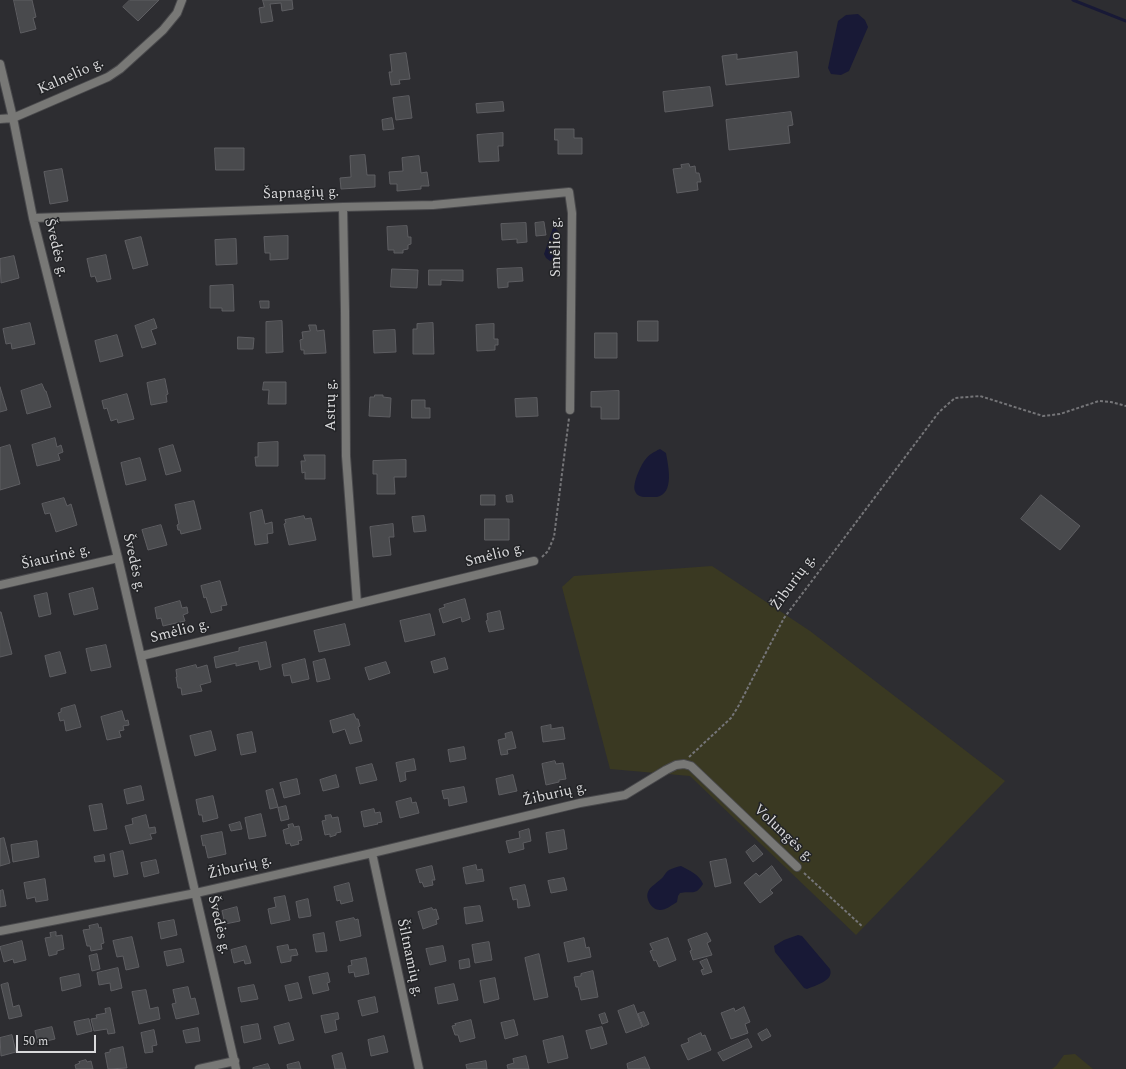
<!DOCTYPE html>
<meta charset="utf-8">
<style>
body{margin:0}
#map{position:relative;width:1126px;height:1069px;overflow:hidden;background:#2d2d31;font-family:Spectral,serif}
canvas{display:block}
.scale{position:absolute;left:16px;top:1035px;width:80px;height:18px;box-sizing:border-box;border:2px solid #d9d9db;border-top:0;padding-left:5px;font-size:12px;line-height:14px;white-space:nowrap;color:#d9d9db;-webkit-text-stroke:3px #232427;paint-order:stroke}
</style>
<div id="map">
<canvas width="1126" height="1069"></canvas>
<div class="scale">50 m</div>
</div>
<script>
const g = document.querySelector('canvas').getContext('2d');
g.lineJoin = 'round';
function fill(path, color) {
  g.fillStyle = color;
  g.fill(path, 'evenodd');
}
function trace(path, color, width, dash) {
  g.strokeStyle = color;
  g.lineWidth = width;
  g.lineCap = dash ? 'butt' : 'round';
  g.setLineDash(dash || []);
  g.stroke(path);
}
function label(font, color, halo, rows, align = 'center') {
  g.font = font + ' Spectral,serif';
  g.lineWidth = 3;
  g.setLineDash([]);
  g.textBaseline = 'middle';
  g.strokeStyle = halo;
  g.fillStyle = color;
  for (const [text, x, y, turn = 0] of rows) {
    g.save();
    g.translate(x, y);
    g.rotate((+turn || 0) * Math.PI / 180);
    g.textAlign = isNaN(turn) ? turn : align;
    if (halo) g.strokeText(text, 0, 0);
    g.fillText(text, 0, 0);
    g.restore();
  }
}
fill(new Path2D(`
 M712,566l98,65 195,150 -149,154 -166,-159 -80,-7 -48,-182 12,-11z
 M1075,1054l18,15h-41l4,-3 8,-11z`), '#3a3922');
fill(new Path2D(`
 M858,14l7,6 3,7 -19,44 -8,4 -10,-1 -3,-6 10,-47 8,-6z
 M554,227c8,4 9,23 4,30 -2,2 -5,3 -8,4l-4,-3 -2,-4 9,-26z
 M660,449l6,4c2,12 9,40 -9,44 -3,0 -6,0 -9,0 -5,0 -11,0 -13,-6 -3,-7 6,-26 10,-31 4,-6 9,-8 15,-11z
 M681,866c9,5 18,8 22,18 -8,13 -12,6 -23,9l-2,3 -1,6c-5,3 -11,8 -17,8 -8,0 -15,-11 -12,-18 2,-6 11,-10 15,-15 2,-3 3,-5 6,-7 4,-2 7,-3 12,-4z
 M798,935l4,1 28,33c4,12 -14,16 -23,20l-3,-1 -29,-36 -1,-6 10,-6z`), '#181936');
trace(new Path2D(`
 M1073,0l53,21`), '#181936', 3);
const building = new Path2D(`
 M14,0h18l4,17 -3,1 3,11 -15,4z
 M130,0h29l-21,21 -15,-14z
 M263,0h29l1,9 -11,2 -1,-8 -11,1 3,17 -12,2 -2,-15 5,-1z
 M797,52l2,25 -73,8 -4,-29 15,-2v5z
 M406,53l4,26 -11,1 1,4 -9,1 -2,-13h3l-2,-17z
 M710,87l3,19 -48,6 -2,-20z
 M409,96l3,22 -16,2 -3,-22z
 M503,102l1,9 -27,2 -1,-9z
 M791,112l2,13 -5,1 2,17 -61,7 -3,-30z
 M392,118l2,11 -11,1 -1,-10z
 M555,129h19v9h8v16h-24v-14h-3z
 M503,133v13h-5l1,15 -20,1 -2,-27z
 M215,148h29v22h-28z
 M365,155l2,20h8v12l-34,2 -1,-11 11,-1 -1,-21z
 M419,156l2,17 6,-1 2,14h-8v3l-24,2v-7h-7l-1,-12 14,-1 -1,-13z
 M689,164l1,3 5,-1 1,7h3l2,9h-4l1,8 -21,3 -4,-24 9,-1 -1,-3z
 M62,169l6,32 -18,3 -6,-32z
 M544,222l2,13 -10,1 -1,-13z
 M526,223l1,19 -10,1v-4l-15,1 -1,-16z
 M407,226l1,11h3v7l-3,1v4l-5,1v3h-9v-3h-6l-1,-23z
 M288,236v23l-18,1v-7h-5l-1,-16z
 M141,237l7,28 -15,4 -8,-28z
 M236,239l1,25 -21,1 -1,-25z
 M106,255l5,24 -14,3 -2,-6 -4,1 -4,-18z
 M14,256l5,22 -18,5 -1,-24z
 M522,268l1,13 -15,1v5l-10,1 -1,-19z
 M392,269l26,1 -1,18 -26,-1z
 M429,270h34v11l-22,-1v5h-12z
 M233,285l1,26h-12v-3h-12v-22z
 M260,301h9v7h-8z
 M154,319l3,9 -6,2 5,14 -14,4 -7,-22z
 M282,321l1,31 -17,1v-31z
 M638,321h20v20h-20z
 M30,323l5,21 -23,5 -1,-6 -5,1 -3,-15z
 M433,323l1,31h-21v-25h4v-5z
 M494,324v15h4v6h-3v5l-18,1 -1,-26z
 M309,325h7l1,6 7,-1 2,23 -22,1v-4h-3l-1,-10 3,-1 -1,-7 8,-1z
 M395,330l1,22 -22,1 -1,-22z
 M595,333h22v25h-22z
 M117,335l6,21 -23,6 -5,-21z
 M238,337l16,1 -1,11h-15z
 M165,379l3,15 -2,1 1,7 -16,3 -4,-22z
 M264,382h22v22h-18l1,-14h-6z
 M42,384l3,7h1l5,16 -24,7 -6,-23z
 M0,387l7,23 -7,2z
 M619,391v28h-18v-12h-10v-15z
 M127,394l7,25 -16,4 -1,-4 -6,2 -4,-13 -3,1 -2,-8z
 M375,395h8v2l8,1 -1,19 -21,-1 1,-19h4z
 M537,398l1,18 -22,1 -1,-18z
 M412,400h13v8h5v10h-18z
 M55,438l2,9 4,-2 2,7 -5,2 2,6 -23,6 -5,-21z
 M278,442v24h-22l-1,-9h3v-14z
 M10,445l10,39 -20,6v-42z
 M173,445l8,26 -15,4 -7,-26z
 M304,455h21v24h-20v-7l-3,1 -1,-12h4z
 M140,458l6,22 -20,5 -5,-22z
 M406,460v17h-12l1,17h-18v-20h-4v-13z
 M481,495h14v10h-14z
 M512,495l1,7h-6l-1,-6z
 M1041,495l39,31 -20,24 -39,-31z
 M64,498l3,8 4,-2 6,21 -21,7 -6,-19 -5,1 -3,-10z
 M194,501l7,28 -20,5 -1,-4h-2l-1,-5 2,-1 -4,-19z
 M262,510l3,14 7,-2 1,11 -6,1 1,9 -13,2 -5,-32z
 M304,516l1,3 6,-1 5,22 -27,5 -5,-21 2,-1 -1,-3z
 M424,516l2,15 -12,1 -2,-15z
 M485,519h24v21h-24z
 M393,524l1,13h-5l2,18 -18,2 -3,-30z
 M161,525l6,20 -19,5 -6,-20z
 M220,581l7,24 -6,1 1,4 -11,3 -5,-16 -2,1 -3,-12z
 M93,588l5,21 -24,6 -5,-21z
 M47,593l4,21 -12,3 -5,-21z
 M465,599l5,20 -8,3 -1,-5 -18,6 -4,-14 6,-2 -1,-2z
 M180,601l2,7 5,-1 1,6 -5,2 2,6 -22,5 -2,-8 -4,1 -2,-11z
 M500,611l4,18 -15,3 -3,-11 2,-1 -1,-6z
 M0,612h1l11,42 -12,3z
 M430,614l5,21 -30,7 -5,-21z
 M345,624l5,21 -31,7 -5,-21z
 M266,642l5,25 -11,3 -2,-9 -22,5v-3l-20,5 -2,-11 25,-6v-3z
 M106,645l5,22 -20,4 -5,-22z
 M60,652l6,21 -16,4 -5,-21z
 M445,658l3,11 -14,4 -3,-11z
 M305,659l4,20 -17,4 -2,-8 -6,1 -2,-11z
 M325,659l5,20 -13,3 -4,-20z
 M386,662l4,11 -21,7 -4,-12z
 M196,665l1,3 10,-3 4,17 -11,3 2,6 -20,4 -1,-7h-3l-2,-11h1l-1,-7z
 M75,705l6,22 -15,4 -2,-11 -4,1 -2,-8 3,-1v-3z
 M122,711l3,10 3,-1 1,5 -6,1 1,4 -5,1 2,6 -14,3 -6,-23z
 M354,714l2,5h2l2,7 -2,1 4,14 -12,3 -5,-15 -12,4 -3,-12z
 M551,725v4l12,-2 2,12 -22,3 -2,-15z
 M211,731l5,19 -21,6 -5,-20z
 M252,732l4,20 -15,3 -4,-20z
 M512,732l4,16 -9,2 1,4 -7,1 -3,-15 8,-2 -1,-4z
 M464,747l2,12 -16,3 -2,-12z
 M414,759l2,11 -11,2 1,8 -6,2 -4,-19z
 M555,761l1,3 7,-1 3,16 -7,1v2l-13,3 -4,-21z
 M372,764l5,16 -17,4 -4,-16z
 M336,775l3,12 -16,4 -3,-11z
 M513,775l4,16 -18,4 -3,-16z
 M297,779l3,15 -16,4 -4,-15z
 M141,786l3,14 -17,4 -3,-14z
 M464,787l3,15 -18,4 -1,-8 -4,1 -2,-8z
 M273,789l5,18 -8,2 -4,-18z
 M213,796l5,22 -15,4 -1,-7h-3l-3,-15z
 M411,798l1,5 4,-1 3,11 -19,5 -4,-16z
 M102,804l5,25 -13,2 -5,-25z
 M286,806l3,13 -8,2 -3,-13z
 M374,809l1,4 5,-1 2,10 -5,1 1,1 -14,3 -3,-15z
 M261,814l5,22 -17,3 -4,-21z
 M146,815l3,13 6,-1 1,6 -6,1 2,5 -22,5 -5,-18 8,-2 -1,-5z
 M331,815l1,3 6,-1 3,15 -5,1v2l-6,2v-3l-5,1 -3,-14 4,-1 -1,-4z
 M240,822l2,7 -11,2 -2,-6z
 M293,824l1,3 5,-1 3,14 -4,1 1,3 -8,2 -1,-3 -4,1 -3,-14 6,-2 -1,-3z
 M529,829l2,12 -8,2 1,6 -15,4 -3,-12 14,-3 -1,-6z
 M564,830l3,19 -18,4 -3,-20z
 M222,832l4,22 -18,4 -3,-13 -2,1 -2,-10z
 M4,838l6,25 -10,3v-27z
 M37,841l2,16 -26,5 -2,-17z
 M755,845l8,9 -10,8 -7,-10z
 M123,851l5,23 -14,3 -4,-23z
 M104,855l1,6 -10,1 -1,-5z
 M726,859l5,24 -16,4 -5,-25z
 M156,860l3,13 -15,4 -3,-14z
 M476,865l1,5 5,-1 2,12 -18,3 -3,-16z
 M432,866l3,14h-3l1,5 -9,2 -2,-5 -2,1 -4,-13z
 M772,866l10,14 -12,10 3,3 -13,10 -16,-20 12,-10 3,3z
 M564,878l3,12 -16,3 -3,-12z
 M45,879l3,21 -12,2 -1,-5 -8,2 -3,-16z
 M349,883l4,18 -12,3 -1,-4 -3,1 -3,-14z
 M525,885l5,21 -12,2 -1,-9 -4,1 -3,-12z
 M3,890l3,16 -6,1v-16z
 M285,896l5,24 -19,4 -3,-15 8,-2 -2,-9z
 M308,899l3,17 -12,2 -3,-16z
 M480,906l3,15 -17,3 -2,-16z
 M237,907l3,14 -15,3 -3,-13z
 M432,908l1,2 3,-1 3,10 -3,1 1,4 -14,5 -5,-17z
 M354,918l1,2 3,-1 3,17 -21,5 -4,-19z
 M174,920l3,15 -16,4 -3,-16z
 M98,924l1,4 2,-1 3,16 -3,1 1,5 -11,2 -1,-5h-3l-4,-16 7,-1 -1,-3z
 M56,932v4l6,-1 2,14 -7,2v3l-8,2 -4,-18 6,-1 -1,-4z
 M324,933l3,18 -11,1 -3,-17z
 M707,933l4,8 -4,2 5,12 -19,5 -3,-9 2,-1 -4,-10z
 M132,937l7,30 -13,3 -3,-14 -6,1 -4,-16z
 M584,938l2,10 3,-1 2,10 -23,5 -4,-19z
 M668,938l8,22 -17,7 -3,-7 -2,1 -4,-10 3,-1 -3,-6z
 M22,941l4,19 -12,3 -1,-4 -9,3 -4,-15z
 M489,942l3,18 -17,3 -3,-18z
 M288,945l1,5 7,-1 2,6 -7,1v5l-10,2 -4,-16z
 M246,946l5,17 -6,1 -1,-4 -10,3 -3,-13z
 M443,946l3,15 -16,4 -4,-16z
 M181,949l3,13 -17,4 -3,-14z
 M97,954l3,15 -8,2 -3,-15z
 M539,954l9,43 -14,3 -9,-42z
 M366,958l3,16 -14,3 -1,-5 -5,1 -1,-7 4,-1 -1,-4z
 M469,959l1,8 -10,2 -1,-8z
 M707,959l5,13 -9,3 -2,-5 3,-1 -4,-7z
 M118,968l4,20 -11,3 -1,-8 -11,2 -2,-12z
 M593,971l5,26 -17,3 -3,-13h-2l-2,-10 7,-1v-2z
 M328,973l2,9 -3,1 2,7 -16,4 -4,-17z
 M79,974l2,12 -19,5 -2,-13z
 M495,978l4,21 -15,4 -4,-22z
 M8,983l5,24 6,-2 3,11 -13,3 -8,-34z
 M298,983l4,15 -13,3 -4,-15z
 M454,984l4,16 -20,4 -3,-16z
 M254,985l4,14 -17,3 -3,-14z
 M188,987l3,12 4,-1 4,16 -23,5 -4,-15 4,-1 -3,-13z
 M146,990l4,19 8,-2 2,12 -21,5 -7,-32z
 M375,997l3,15 -16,4 -4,-15z
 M634,1005l8,22 -16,6 -8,-22z
 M744,1007l6,15 -5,2 3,9 -17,6 -10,-26 13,-5 1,3z
 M110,1008l5,25 -7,1 -1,-5 -13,2 -3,-12 6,-1 -1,-3 10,-2 -1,-4z
 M644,1012l5,12 -6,3 -5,-13z
 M338,1013l1,6 -4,1 2,10 -12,3 -4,-17z
 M605,1013l3,9 -6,2 -3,-9z
 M89,1019l3,12 -15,4 -3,-13z
 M471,1020l4,18 -15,4 -2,-7h-3l-3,-9 4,-1 -1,-1z
 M514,1020l4,15 -13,4 -4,-16z
 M289,1023l5,17 -15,4 -5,-17z
 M258,1024l3,15 -17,4 -3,-16z
 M52,1027l3,12 -17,4 -3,-12z
 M602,1027l5,17 -16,5 -5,-18z
 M198,1028l2,13 -14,2 -3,-12z
 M767,1029l4,7 -9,5 -4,-7z
 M154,1030l3,15 -5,1 1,6 -8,1 -4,-20z
 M701,1033l1,3 3,-1 6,15 -23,10 -7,-15 8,-3 -1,-3z
 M12,1035l4,17 -15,4 -1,-18z
 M384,1036l4,16 -17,4 -3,-16z
 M563,1036l5,22 -20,5 -5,-22z
 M748,1039l4,8 -29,14 -5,-8z
 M123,1047l4,21 -19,1 -3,-16 5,-1v-2z
 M342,1053l4,16h-11l-3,-13z
 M526,1056l3,13h-21l-1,-4 7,-2 -1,-4z
 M645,1057l5,12h-22l-1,-5z
 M86,1060l1,2 4,-1 2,8h-17l-1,-4 5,-2 -1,-1z
 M486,1061l1,8h-20l-1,-4z
 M299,1062l2,7h-13l-1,-4z
 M268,1064l2,5h-17v-1z`);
fill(building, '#494a4d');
trace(building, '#5e5e62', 1);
const minor = new Path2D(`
 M0,64l13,54 20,100 85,340 118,511
 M0,119l13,-1 95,-41 12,-8 43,-39 14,-17 5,-13
 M343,207l2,104 1,145 11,147
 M33,218l310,-11 90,-2 136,-13 3,21 -2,197
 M0,585l118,-27
 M141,656l393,-95
 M372,853l47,216
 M0,931l196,-38 176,-40 208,-50 45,-8 41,-25 10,-5 8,-1 7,2 106,101
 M199,1069l36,-8`);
trace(minor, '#49494c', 10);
trace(new Path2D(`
 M542,557l6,-6 6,-14 15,-119
 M689,757l42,-39 8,-13 22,-43 23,-44 155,-206 16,-14 25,-2 63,20 17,-2 39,-13 12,1 15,4
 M804,873l59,54`), '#757578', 2, [3, 2]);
trace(minor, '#787876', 8);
label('15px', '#d9d9db', '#232427', [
 ["Kalnelio g.",71,77,-24],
 ["Šapnagių g.",301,194,-2],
 ["Smėlio g.",557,247,-90],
 ["Švedės g.",55,248,76],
 ["Astrų g.",332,405,-90],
 ["Smėlio g.",495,556,-14],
 ["Šiaurinė g.",56,558,-13],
 ["Švedės g.",133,563,77],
 ["Žiburių g.",794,583,-54],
 ["Smėlio g.",180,632,-14],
 ["Žiburių g.",555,795,-13],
 ["Volungės g.",783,834,43],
 ["Žiburių g.",240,868,-13],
 ["Švedės g.",218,925,77],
 ["Šiltnamių g.",409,958,78]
]);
</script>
